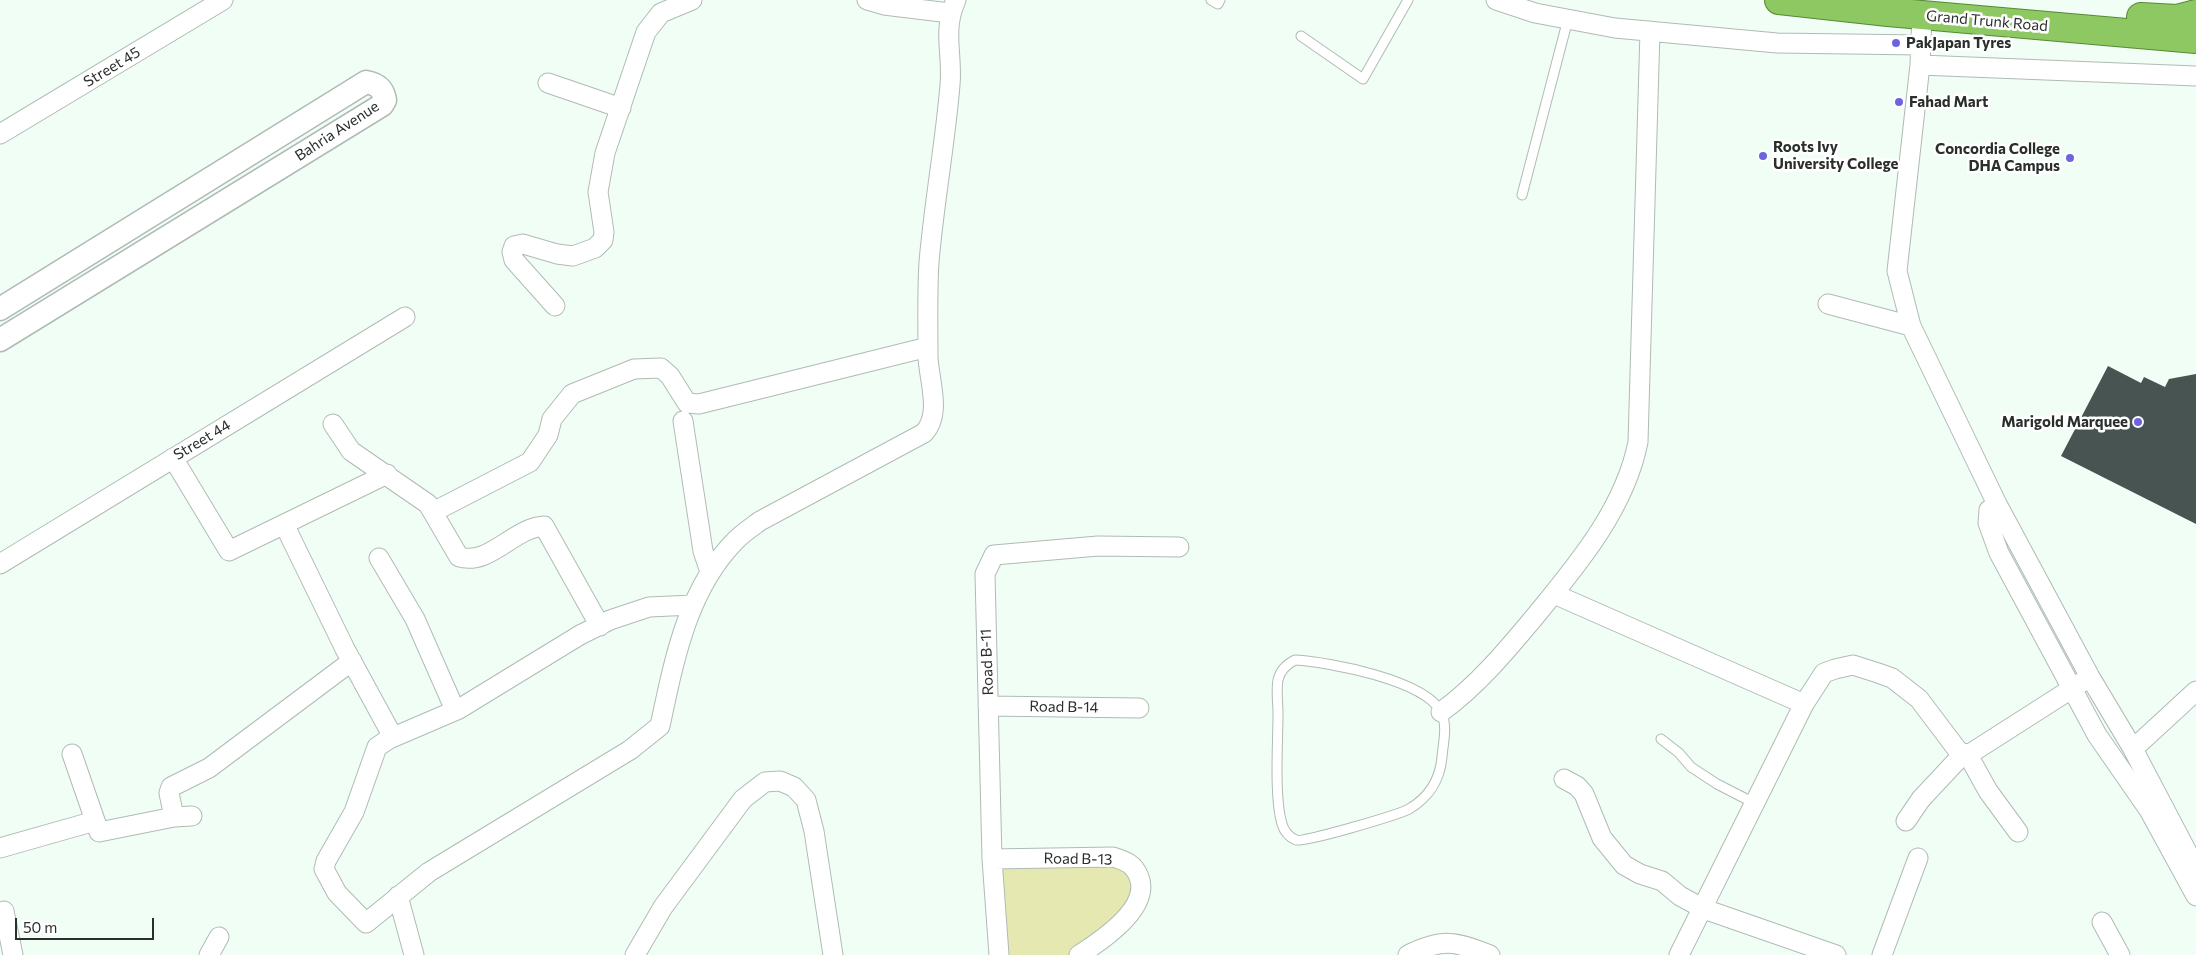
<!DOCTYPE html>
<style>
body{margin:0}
#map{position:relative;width:2196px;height:955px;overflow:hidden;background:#f1fef6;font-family:Commissioner,sans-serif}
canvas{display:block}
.scale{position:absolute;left:15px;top:918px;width:139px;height:22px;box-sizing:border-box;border:2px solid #2a2f2c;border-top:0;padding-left:6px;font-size:15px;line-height:18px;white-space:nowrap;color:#2a2f2c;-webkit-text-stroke:4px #fff;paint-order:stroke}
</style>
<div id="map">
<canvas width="2196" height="955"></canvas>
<div class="scale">50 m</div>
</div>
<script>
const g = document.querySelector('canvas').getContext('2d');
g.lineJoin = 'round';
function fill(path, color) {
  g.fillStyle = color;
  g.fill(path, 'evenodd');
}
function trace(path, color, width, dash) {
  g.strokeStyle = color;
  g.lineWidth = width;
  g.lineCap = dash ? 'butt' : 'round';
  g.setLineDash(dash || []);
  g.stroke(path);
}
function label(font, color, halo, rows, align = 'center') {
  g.font = font + ' Commissioner,sans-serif';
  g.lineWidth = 5;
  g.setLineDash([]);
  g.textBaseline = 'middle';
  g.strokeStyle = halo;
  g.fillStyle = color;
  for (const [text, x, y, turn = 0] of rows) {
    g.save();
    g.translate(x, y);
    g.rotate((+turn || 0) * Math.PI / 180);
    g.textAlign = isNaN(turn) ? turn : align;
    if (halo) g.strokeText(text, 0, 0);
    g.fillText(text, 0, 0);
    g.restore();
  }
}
fill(new Path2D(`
 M995,863l133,3 8,34 -62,55h-73z`), '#e6e8b1');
fill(new Path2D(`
 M2108,366l33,17 3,-6 21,10 4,-8 27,-5v150l-135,-68z`), '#475452');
const service = new Path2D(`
 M1211,0l7,4 2,-4
 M1301,36l62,43 45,-79
 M1522,195l46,-176
 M1295,660c34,2 130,20 146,52 7,14 2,31 1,45 -2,23 -14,41 -33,52 -11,6 -106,34 -113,31 -7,-3 -12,-9 -14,-16 -8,-26 -4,-82 -4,-110 0,-11 -2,-24 0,-34 2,-9 9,-16 17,-20z
 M1661,739l18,14 12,14 26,17 37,19`);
const minor = new Path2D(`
 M867,0l17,5 66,8
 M1496,0l39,13 80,15 162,15 144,2
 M1922,15l-2,50 -23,206 14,55 86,178 93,173 43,72 63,120
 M1920,65l276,11
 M548,83l73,25
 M0,134l223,-134
 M1828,304l83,22
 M555,306l-41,-46 -2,-8 2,-6 9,-2 34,10 16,2 22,-8 8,-8 1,-8 -6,-40 7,-39 41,-121 15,-19 31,-13
 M683,421l20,130 7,21
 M333,424l18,27 77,53 31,53c31,9 54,-29 85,-31l56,100
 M173,458l56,93 158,-77
 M1997,504l-8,6 -1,13 11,30 98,182 52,75 47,86
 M435,511l95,-49 18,-27 4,-16 20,-25 62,-25 27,-1 9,8 17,27 12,1 229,-57
 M284,524l61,125 48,88
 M379,558l36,61 40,91
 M0,564l405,-247
 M1554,594l250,110
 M693,605l-44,2 -39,13 -30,15 -121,74 -70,30 -12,8 -23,65 -28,49 -2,8 13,24 29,30 63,-51 201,-122 30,-24c14,-65 27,-137 76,-186 7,-7 16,-13 24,-19l164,-88c18,-19 5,-52 4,-76 0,-32 -1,-63 1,-95 5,-59 16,-117 21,-177 3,-31 -8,-54 6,-85
 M988,706l151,2
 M1441,712c37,-27 66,-62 96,-98 41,-50 88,-106 101,-172l12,-411
 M2133,749l63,-58
 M72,754l27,78 75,-15 18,-1
 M1968,755l20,36 30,41
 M1564,779l13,7 7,8 18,44 22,27 16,9 22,7 18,15 24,13 132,46
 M174,817l-5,-24 2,-6 38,-19 143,-107
 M1906,821l15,-22 43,-46
 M0,848l95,-27
 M992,859l121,-2c13,4 21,7 26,20 12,31 -38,64 -60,78
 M398,896l16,59
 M4,911l9,44
 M2102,922l18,33
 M209,955l10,-18
 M635,955l28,-48 80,-108 22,-17 15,-1 14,6 12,13 8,31 19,124
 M999,955l-7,-96 -7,-285 9,-19 104,-9 81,1
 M1408,955c34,-17 48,-14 82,0
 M1679,955l125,-251 20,-31 11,-4 18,-4 25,8 14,5 27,21 40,53 9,3 122,-78
 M1882,955l36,-97`);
const tertiary = new Path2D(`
 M0,309l366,-227c11,2 17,6 19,18l-3,5 -382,235`);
const trunk = new Path2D(`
 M1779,0l109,12 308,27
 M2141,17l36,2 19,-5`);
trace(service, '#afbbb4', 11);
trace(minor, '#afbbb4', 21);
trace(tertiary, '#afbbb4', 25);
trace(trunk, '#588935', 30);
trace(service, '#fff', 9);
trace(minor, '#fff', 19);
trace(tertiary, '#fff', 22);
trace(trunk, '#8ec862', 28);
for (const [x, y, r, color] of [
 [1896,43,5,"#6f64de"],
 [1899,102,5,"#6f64de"],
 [1763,156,5,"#6f64de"],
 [2070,158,5,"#6f64de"],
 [2138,422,5,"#6f64de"]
]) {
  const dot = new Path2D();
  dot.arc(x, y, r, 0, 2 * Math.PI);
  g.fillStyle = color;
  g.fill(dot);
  trace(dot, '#fff', 2);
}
label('15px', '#2a2f2c', '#fff', [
 ["Grand Trunk Road",1987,21,5],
 ["Street 45",112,67,-31],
 ["Bahria Avenue",337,131,-33],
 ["Street 44",202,440,-31],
 ["Road B-11",987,662,-92],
 ["Road B-14",1064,707,1],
 ["Road B-13",1078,859,1]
]);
label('bold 15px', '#2a2f2c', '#fff', [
 ["PakJapan Tyres",1906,43],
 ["Fahad Mart",1909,102],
 ["Roots Ivy",1773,147],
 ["University College",1773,164],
 ["Concordia College",2060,149,"right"],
 ["DHA Campus",2060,166,"right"],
 ["Marigold Marquee",2128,422,"right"]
], 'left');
</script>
